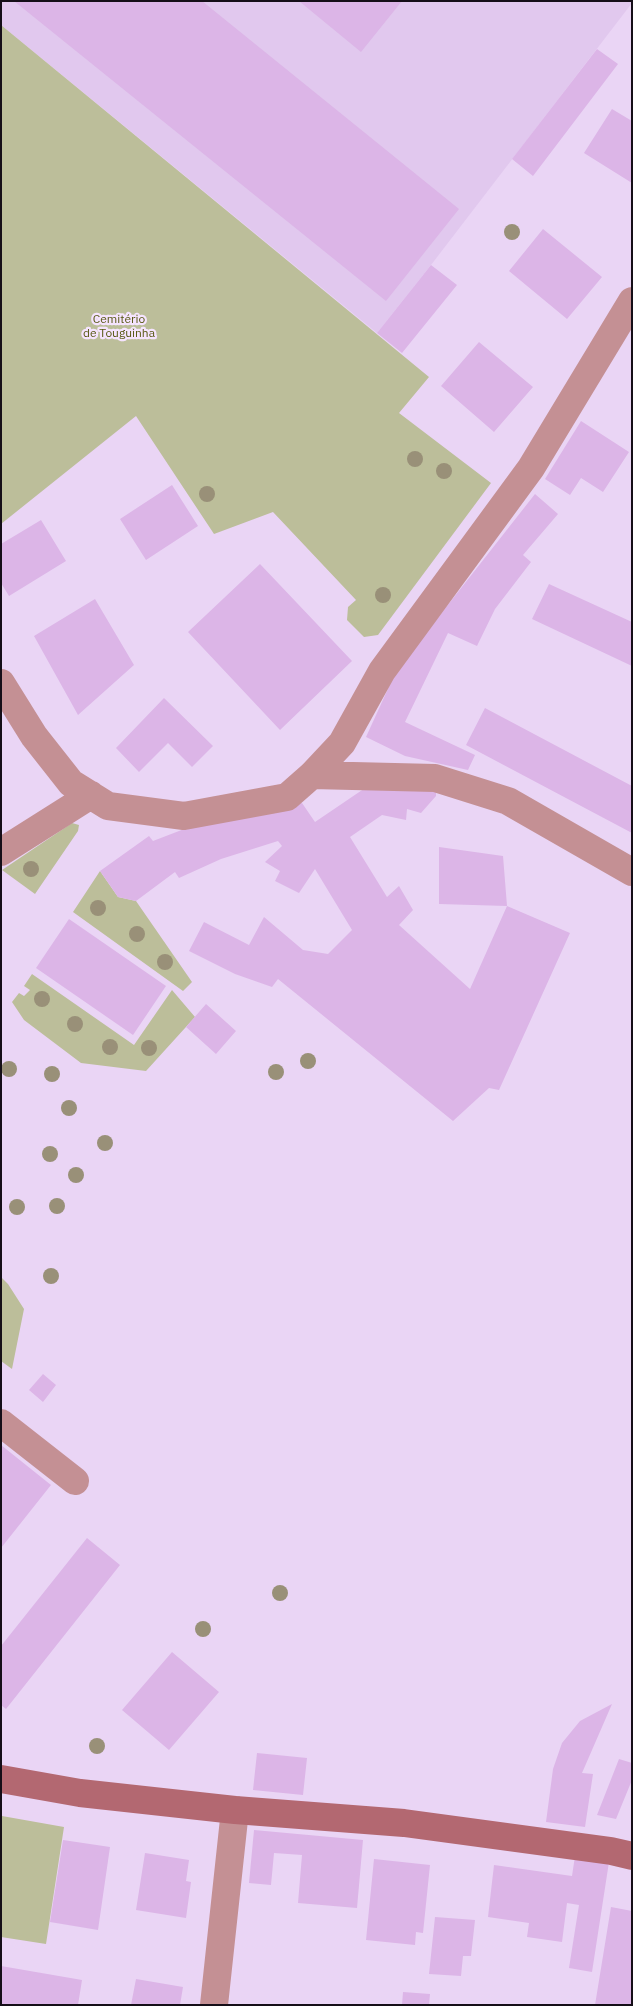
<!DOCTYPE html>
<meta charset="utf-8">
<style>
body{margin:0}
#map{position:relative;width:633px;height:2006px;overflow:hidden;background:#ead5f5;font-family:"IBM Plex Sans",sans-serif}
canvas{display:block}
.frame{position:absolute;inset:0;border:2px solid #150e18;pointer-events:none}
</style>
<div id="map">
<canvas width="633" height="2006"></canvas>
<div class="frame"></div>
</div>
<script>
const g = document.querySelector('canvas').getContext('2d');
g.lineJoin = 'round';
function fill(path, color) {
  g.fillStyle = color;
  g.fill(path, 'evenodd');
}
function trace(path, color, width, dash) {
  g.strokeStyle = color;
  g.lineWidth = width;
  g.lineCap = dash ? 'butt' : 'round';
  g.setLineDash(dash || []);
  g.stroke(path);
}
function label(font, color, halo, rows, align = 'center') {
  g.font = font + ' "IBM Plex Sans",sans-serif';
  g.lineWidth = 4.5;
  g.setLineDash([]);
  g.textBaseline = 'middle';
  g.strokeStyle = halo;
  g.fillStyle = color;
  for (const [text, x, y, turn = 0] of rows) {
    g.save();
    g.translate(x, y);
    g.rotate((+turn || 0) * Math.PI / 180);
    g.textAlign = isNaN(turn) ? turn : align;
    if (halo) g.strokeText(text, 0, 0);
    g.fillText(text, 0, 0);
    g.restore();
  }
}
fill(new Path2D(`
 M1,1h631v2l-201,262 -54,68 -376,-308z`), '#e1c8ee');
fill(new Path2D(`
 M1,25l428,352 -30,36 92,70 -113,152 -14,2 -17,-17 1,-13 8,-7 -83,-88 -59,22 -78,-118 -135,108z
 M72,823l7,2 -1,6 -43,63 -33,-24z
 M100,871l18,26 18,4 56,81 -9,9 -110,-79z
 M32,974l102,71 38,-55 23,27 -49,54 -65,-8 -57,-43 -12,-18 7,-9 5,3 6,-6 -6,-4z
 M1,1277l7,7 16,25 -12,60 -11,-8z
 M2,1816l62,11 -18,117 -45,-7z`), '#bcbe9a');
fill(new Path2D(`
 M14,1h188l257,208 -73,92z
 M299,1h103l-41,51z
 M597,49l21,15 -85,112 -21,-17z
 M612,109l20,12v62l-48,-30z
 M543,229l59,48 -35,42 -58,-48z
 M431,265l26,20 -55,68 -25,-20z
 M479,342l54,45 -39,45 -53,-46z
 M581,421l48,31 -26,40 -22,-14 -11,17 -25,-16z
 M172,485l26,41 -52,34 -26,-41z
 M535,494l23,20 -35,41 8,7 -36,47 -18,37 -29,-13 -43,89 70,33 -7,15 -63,-14 -39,-19 26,-57 33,-46z
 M41,520l25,41 -57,35 -8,-13v-39z
 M260,564l92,97 -72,69 -92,-98z
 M549,584l83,38v44l-100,-47z
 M95,599l39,66 -56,50 -44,-79z
 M164,698l49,48 -21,21 -24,-24 -29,29 -23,-24z
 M485,708l147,78v47l-166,-88z
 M371,784l65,4v8l-15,17 -14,-4 -1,11 -24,-5 -32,22 37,60 12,-11 14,24 -14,15 71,64 37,-83 -68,-2v-57l64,9 4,50 63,27 -71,157 -10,-2 -36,33 -175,-142 -6,8 -37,-13 -46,-23 15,-29 45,23 15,-28 39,33 25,4 24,-24 -37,-61 -16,24 -24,-12 5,-10 -15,-9 17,-16 -4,-5 -57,18 -42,19 -4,-6 -39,29 -18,-4 -18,-26 49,-35 4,5 52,-20 97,-18 13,19z
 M69,919l97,67 -33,49 -97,-67z
 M206,1004l30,27 -20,23 -30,-27z
 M43,1374l13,11 -13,17 -14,-12z
 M1,1445l50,40 -50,63z
 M87,1538l33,27 -114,144 -5,-4v-59z
 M172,1652l47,40 -50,58 -47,-40z
 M612,1704l-30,69 11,1 -8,53 -39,-5 7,-53 9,-26 18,-22z
 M257,1753l50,5 -4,37 -50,-5z
 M619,1759l13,4v17l-16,39 -19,-4z
 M254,1830l109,10 -6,68 -59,-5 4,-48 -28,-2 -3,32 -22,-2z
 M63,1840l47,7 -12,83 -48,-8z
 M145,1853l44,7 -3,21 5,1 -5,36 -50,-8z
 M575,1856l34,6 -17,110 -23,-4 10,-63 -12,-2 -5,39 -35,-5 2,-14 -41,-6 6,-52 78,11z
 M374,1859l56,6 -7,68 -7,-1 -1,13 -49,-5z
 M611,1907l21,4v94h-37z
 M435,1917l40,3 -4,36h-8l-2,20 -32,-2z
 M1,1966l81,14 -4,25h-77z
 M136,1979l47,8 -3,18h-49z
 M403,1992l27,2 -1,11h-27z`), '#dcb5e7');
trace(new Path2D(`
 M1,683l33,53 37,47 37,23 76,10 103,-19 25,-22 30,-32 40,-72 149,-203 101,-167
 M312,775l123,3 73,23 124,71
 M1,852l90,-57
 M1,1423l74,58
 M214,2005l21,-195`), '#c49094', 28);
trace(new Path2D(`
 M1,1779l79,14 155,17 169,13 207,28 21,5`), '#b36871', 28);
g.fillStyle = '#999078';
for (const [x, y] of [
 [512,232],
 [415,459],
 [444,471],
 [207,494],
 [383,595],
 [31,869],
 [98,908],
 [137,934],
 [165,962],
 [42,999],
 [75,1024],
 [110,1047],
 [149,1048],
 [308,1061],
 [9,1069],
 [276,1072],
 [52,1074],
 [69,1108],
 [105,1143],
 [50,1154],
 [76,1175],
 [57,1206],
 [17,1207],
 [51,1276],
 [280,1593],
 [203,1629],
 [97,1746]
]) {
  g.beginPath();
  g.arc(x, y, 8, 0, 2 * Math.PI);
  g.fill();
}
label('12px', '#575812', '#f5e4fe', [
 ["Cemitério",119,320],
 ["de Touguinha",119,334]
]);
</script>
